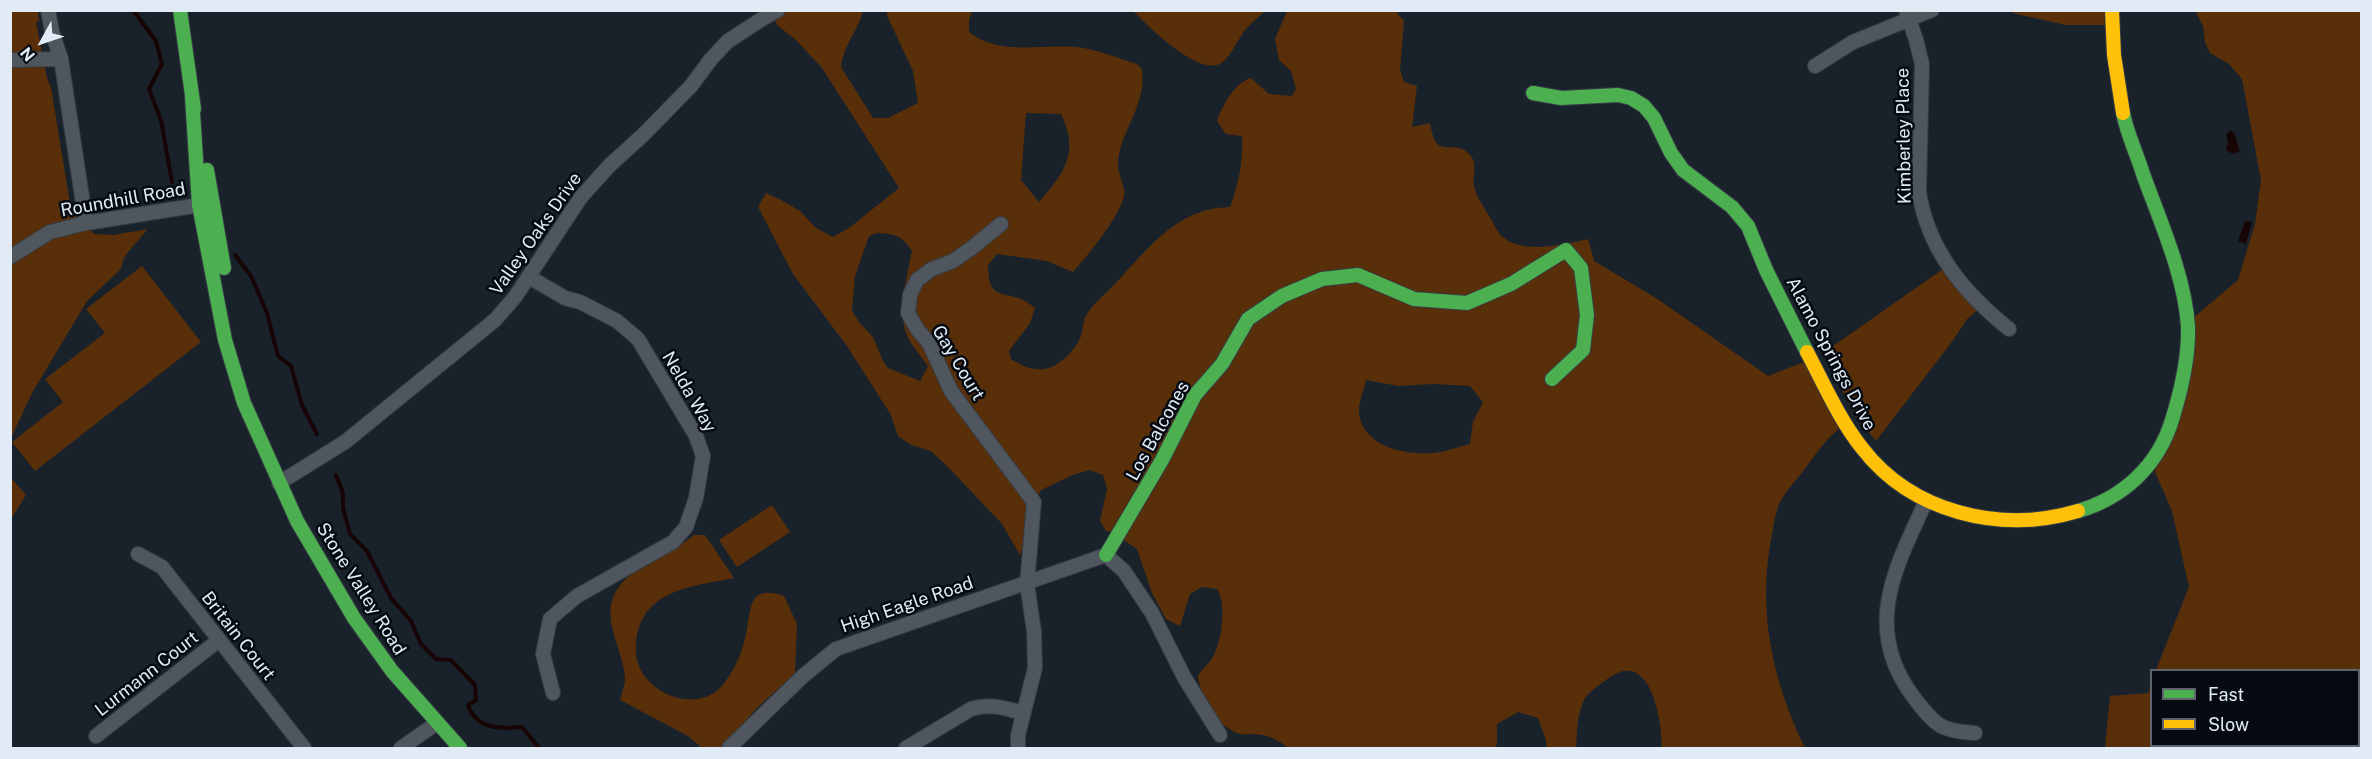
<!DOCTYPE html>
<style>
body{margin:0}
#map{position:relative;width:2372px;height:759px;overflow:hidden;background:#19222b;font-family:"Public Sans",sans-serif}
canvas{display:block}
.frame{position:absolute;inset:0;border:12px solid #e1ebf6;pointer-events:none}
.legend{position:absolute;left:2150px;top:669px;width:210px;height:78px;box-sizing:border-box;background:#050a12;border:2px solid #5d646d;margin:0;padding:8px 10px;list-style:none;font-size:18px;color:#e1ebf6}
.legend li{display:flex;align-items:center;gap:12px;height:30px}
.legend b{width:30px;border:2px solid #5d646d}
.north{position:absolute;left:12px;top:12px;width:60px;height:60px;-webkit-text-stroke:4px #050a12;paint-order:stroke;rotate:230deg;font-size:16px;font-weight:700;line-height:24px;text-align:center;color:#e1ebf6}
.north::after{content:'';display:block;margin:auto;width:21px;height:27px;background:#e1ebf6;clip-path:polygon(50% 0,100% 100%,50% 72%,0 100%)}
</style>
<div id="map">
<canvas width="2372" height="759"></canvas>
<div class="frame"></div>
<ul class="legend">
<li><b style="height:8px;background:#4caf50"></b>Fast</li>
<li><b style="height:8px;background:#ffc107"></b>Slow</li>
</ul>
<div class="north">N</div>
</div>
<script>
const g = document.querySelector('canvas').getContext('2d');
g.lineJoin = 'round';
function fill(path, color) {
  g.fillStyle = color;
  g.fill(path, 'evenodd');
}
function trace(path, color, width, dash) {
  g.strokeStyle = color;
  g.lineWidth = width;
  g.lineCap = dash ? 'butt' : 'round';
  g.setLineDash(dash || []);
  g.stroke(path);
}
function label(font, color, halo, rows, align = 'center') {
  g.font = font + ' "Public Sans",sans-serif';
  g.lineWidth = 5;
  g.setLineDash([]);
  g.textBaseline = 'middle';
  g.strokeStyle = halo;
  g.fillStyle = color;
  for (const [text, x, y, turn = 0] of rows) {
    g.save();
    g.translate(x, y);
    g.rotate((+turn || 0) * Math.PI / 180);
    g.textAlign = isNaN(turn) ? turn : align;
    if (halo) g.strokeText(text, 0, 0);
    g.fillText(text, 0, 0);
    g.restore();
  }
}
fill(new Path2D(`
 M11,11h27l1,10 -3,1 11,56 4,9 20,123 23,24 19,1 35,-6 -20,23 -5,8 -2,9 -34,32 -55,92 -21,45z
 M771,11h92c-6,22 -19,33 -22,56l32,51h15l30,-15 -5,-32 -24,-51 -3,-9h87l-4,8v13c33,26 75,10 114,16 18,3 37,11 54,16l5,5c5,37 -22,61 -24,94 -1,13 10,24 5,37 -7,21 -35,55 -50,72l-26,-11 -50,-7 -9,11c1,28 5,27 31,33 5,2 11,6 16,10l-5,15 -21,28 2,8c14,9 28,14 43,7 10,-5 24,-20 27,-30 2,-6 2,-13 4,-18 6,-13 18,-22 27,-31 35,-36 63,-79 118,-80 9,-24 13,-45 12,-71l-16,-2 -9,-13c5,-15 18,-39 34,-43l18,16 23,2 4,-7 -5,-18 -12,-11 -4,-21 12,-28h113l-3,2 7,8 -4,49 4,12 13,4 -5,41 18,-4c7,42 22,12 40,32 8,8 2,21 4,31 2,10 9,20 14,28 5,8 9,18 15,23 20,18 62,7 85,2l6,22 62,37 112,78 36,-14 35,67c-13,10 -23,25 -33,38 -8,12 -21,24 -27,37 -5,13 -6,27 -9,41 -12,70 4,140 35,203h-143c0,-27 -11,-99 -52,-71 -8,6 -19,13 -25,21 -8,15 -8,34 -9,50h-29l-2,-11 -7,-19 -20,-6 -21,12v20l-2,4h-207c-11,-9 -19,-13 -34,-14 -4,0 -10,1 -14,0 -23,-7 -40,-37 -42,-59 4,-5 9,-10 13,-15 11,-16 16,-55 6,-71l-15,-2 -12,7 -10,32 -14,-7 -14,-26 -15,-44 -25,-17 -6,-1 -6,-10 7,-32 -4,-14 -13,-5 -15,4 -34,16 -16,27 1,19 -6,19 -18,-31 -51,-54 -20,-19 -20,-6 -13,-9 -7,-21 -44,-69 -54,-72 -35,-67 8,-14 15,7 19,11 16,17 17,9 16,-9 50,-40 -77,-120 -26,-28 -19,-15zM1026,113l35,1c19,39 3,59 -22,88l-18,-22zM877,233c19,1 24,2 35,18 -5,25 -13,53 -7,79 4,13 15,25 23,36l-8,15 -32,-13 -5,-7 -10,-24 -14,-15 -7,-11 3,-35 14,-40zM1366,380l32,6 35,-2 37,2 13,16 -10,20 -3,22c-12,3 -25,8 -37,9 -29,2 -70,-6 -74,-40 -1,-10 5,-23 7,-33z
 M1133,11h132c-6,6 -14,12 -20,19 -7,9 -12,22 -21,31 -21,21 -77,-36 -91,-50z
 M2010,11h94l1,14h-39l-50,-11z
 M2195,11h166v737h-256l5,-52 38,-3 3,-8 1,61h206v-76h-202l33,-83 -17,-76 -17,-39 38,-154 45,-38 17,-56 6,-44 -19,-101 -13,-15 -19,-11 -5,-11 -2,-16z
 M142,266l59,76 -166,129 -23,-29 51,-40 -18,-23 60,-46 -19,-24z
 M1943,269l16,23 19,18 -11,9 -13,20 -78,102 -20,-24 -33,-64z
 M11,478l15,17 -15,24z
 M772,505l18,27 -53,35 -18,-27z
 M694,535h11l29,43c-46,9 -99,13 -98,73 0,39 57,65 85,36 12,-14 20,-31 24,-49 7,-25 0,-55 39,-42l13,28 -2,49 -38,35 -36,40h-19l-14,-12 -68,-36c2,-7 5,-15 5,-22 -2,-32 -29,-64 -4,-94 17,-20 52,-31 73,-49z`), '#592f0a');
fill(new Path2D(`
 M2230,130l4,3 6,18 -7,3 -7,-4 2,-8 -2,-7z
 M2245,221l7,1 -6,22 -8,-3z`), '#170404');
trace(new Path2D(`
 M133,10l23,31 6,23 -13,25 12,31 11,62
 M235,255l16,21 16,37 11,43 13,10 11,39 15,29
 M336,475l7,18v15l7,26 17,17 24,47 20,23 10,23 15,15 15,1 24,25 1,15 -8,5c8,24 32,24 54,22l17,21`), '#170404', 4);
const street = new Path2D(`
 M48,10l4,22 9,27 25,164
 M1906,10l10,30 6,24 -3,128c9,58 45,101 90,137
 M10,60l51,-1
 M1815,66l38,-24 79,-32
 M1001,224l-28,23 -20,14 -21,8 -15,11 -7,15 -2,18 9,16 12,14 22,48 83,111 -7,82 7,47 1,37 -17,67v13
 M10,257l40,-25 36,-9 120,-19
 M529,277l36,21 15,4 37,19 21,18 58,97 7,20 -7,42 -10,29 -13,15 -96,54 -27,23 -7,35 10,39
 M279,483l66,-41 150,-122 20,-23 66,-100 29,-32 33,-30 48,-49 20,-27 17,-18 34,-22 16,-9
 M1926,501c-31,68 -65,128 -11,198 21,27 26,32 60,34
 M138,554l24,13 142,181
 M96,736l123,-96
 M401,748l36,-25
 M729,748l74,-72 33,-27 270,-94 18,16 28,42 32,64 36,58
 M906,748l65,-39c19,-6 33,-1 52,4`);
const fast = new Path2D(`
 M180,10l14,99
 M1533,93l28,5 57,-3 13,3 13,8 10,12 17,35 12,17 49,37 16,19 18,44 41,82
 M192,97l7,108 26,135 19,63 53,118 57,97 38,53 68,77
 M207,170l17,98
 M2078,511c45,-13 80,-45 94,-91 9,-29 17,-62 16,-93 -3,-51 -28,-106 -45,-153 -6,-20 -16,-40 -20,-61
 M1106,555l56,-95 33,-65 27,-31 26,-45 34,-23 40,-17 36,-4 56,24 53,4 44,-19 55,-34 15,18 6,47 -4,35 -31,29`);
const slow = new Path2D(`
 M2112,10l2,45 9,58
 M1807,352c17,32 32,67 55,96 50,65 139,86 216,63`);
trace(street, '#363c44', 16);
trace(fast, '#363c44', 16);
trace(slow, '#363c44', 16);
trace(street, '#50565d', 14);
trace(fast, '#4caf50', 14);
trace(slow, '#ffc107', 14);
label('18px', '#e1ebf6', '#050a12', [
 ["Kimberley Place",1904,136,-91],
 ["Roundhill Road",123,200,-10],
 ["Valley Oaks Drive",536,234,-55],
 ["Alamo Springs Drive",1831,354,62],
 ["Gay Court",958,363,59],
 ["Nelda Way",689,392,60],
 ["Los Balcones",1158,431,-61],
 ["Stone Valley Road",361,589,58],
 ["High Eagle Road",907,605,-19],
 ["Britain Court",238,636,52],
 ["Lurmann Court",147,674,-38]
]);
</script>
